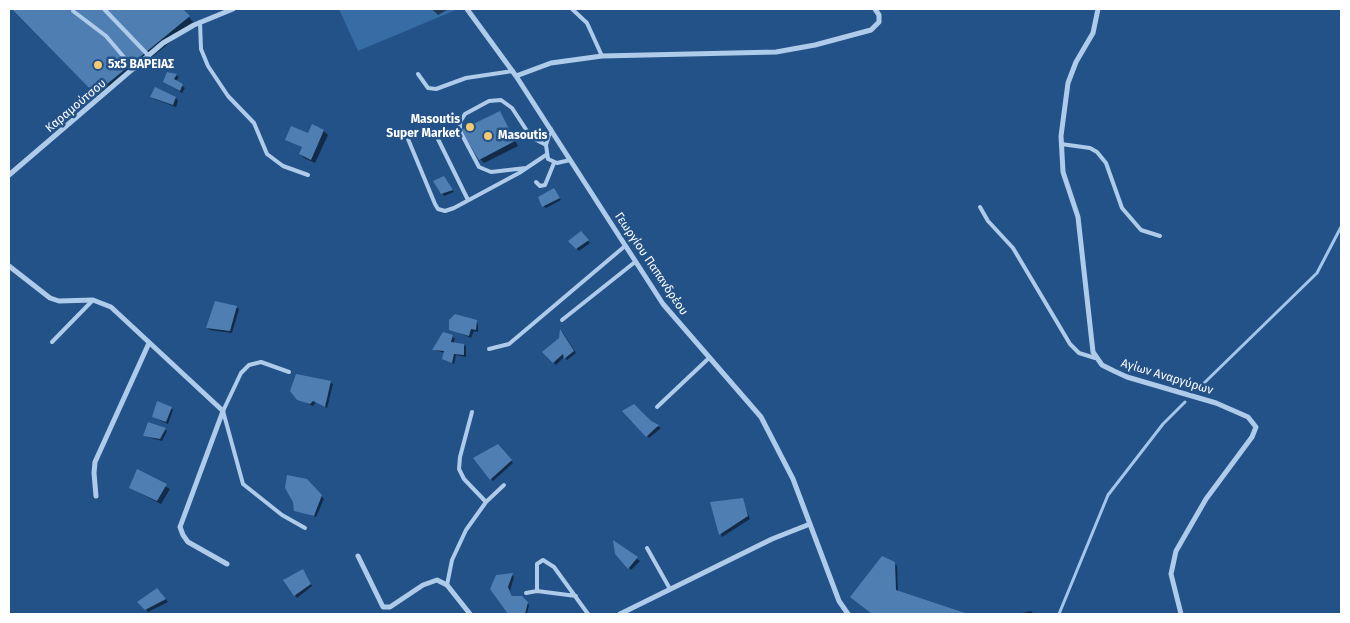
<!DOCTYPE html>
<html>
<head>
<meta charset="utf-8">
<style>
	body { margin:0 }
	#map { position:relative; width:1350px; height:623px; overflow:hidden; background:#235288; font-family:"Fira Sans",sans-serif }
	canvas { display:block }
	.frame { position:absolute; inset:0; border:10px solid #fff; pointer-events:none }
</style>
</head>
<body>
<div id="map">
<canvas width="1350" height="623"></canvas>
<div class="frame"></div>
</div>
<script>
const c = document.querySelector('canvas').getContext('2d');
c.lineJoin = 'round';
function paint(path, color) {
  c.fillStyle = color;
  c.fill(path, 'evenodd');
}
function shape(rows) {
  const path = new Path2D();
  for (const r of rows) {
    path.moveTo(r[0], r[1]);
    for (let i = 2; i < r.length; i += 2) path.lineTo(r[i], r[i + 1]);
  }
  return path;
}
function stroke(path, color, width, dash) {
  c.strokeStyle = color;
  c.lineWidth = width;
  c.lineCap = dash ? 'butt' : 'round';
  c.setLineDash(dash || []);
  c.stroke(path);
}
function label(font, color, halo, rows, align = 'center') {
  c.font = font + ' "Fira Sans",sans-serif';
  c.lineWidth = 5;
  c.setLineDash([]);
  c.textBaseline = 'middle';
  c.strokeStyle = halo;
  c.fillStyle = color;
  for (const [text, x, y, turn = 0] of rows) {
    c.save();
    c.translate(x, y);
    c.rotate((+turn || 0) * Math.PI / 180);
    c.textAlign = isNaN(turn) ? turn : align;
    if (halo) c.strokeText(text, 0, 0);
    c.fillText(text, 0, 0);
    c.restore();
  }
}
paint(shape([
	[339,9,458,9,358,51]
]), '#376da5');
paint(shape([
	[13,9,182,9,194,23,101,98],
	[432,9,449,9,438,15],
	[176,75,179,77,176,81,185,88,182,93,164,82],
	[156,89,176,98,178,101,176,107,154,99,151,97],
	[500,113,518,146,484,163,480,159],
	[324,131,328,135,315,163,304,158,300,154,303,148,287,139],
	[446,180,454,192,444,196,442,193],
	[556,192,561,200,546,208,543,206],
	[581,233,590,243,579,251,570,241],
	[236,307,239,309,232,333,210,330,207,328],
	[476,322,478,324,478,332,474,331,471,338,451,329],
	[563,333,576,353,567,360,564,357,556,365,543,352,560,338],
	[452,336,455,339,453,344,464,345,466,347,466,357,456,355,454,364,444,358,445,353,434,350],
	[330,382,333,384,327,408,316,402,313,406,298,399],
	[171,408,173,410,168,424,153,417],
	[624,411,650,422,661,428,649,438],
	[165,429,167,431,162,441,144,436],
	[498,446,513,463,493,481,491,479],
	[138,471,170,489,161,504,130,488],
	[306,480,324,499,316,517,295,510],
	[742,499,750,519,722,537,711,503],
	[614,543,640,561,631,570,616,553],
	[894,563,897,566,898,592,965,614,873,614,854,600],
	[305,573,312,586,297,598,295,595],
	[512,575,514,577,510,591,513,597,522,597,529,605,527,614,510,614,491,589],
	[160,592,168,602,148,612,139,602],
	[1031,611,1034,614,1018,614]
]), '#0007');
stroke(shape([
	[1199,388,1317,273,1341,227],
	[1059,614,1108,495,1163,424,1185,402]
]), '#a2c6eb', 3);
paint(shape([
	[12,9,183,9,190,16,95,94],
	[167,72,177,74,174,79,183,84,180,91,163,82],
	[155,87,176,97,173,105,150,97],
	[500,111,515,141,479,160,461,130],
	[312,124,324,130,311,160,299,154,302,147,285,140,291,126,308,133],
	[444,176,453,190,441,194,433,181],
	[554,188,560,198,542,207,538,197],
	[581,231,589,240,576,249,568,241],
	[215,301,237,306,230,331,206,328],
	[455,314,477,320,476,330,471,329,469,336,449,330,449,320],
	[560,329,574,351,564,359,563,354,553,363,542,352,559,338],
	[443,332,453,335,451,342,464,344,464,355,454,354,452,363,442,359,444,351,432,350],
	[296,374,331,381,325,407,313,401,310,404,297,400,290,391],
	[157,401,172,407,166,422,152,417],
	[634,404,651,421,659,425,646,437,622,411],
	[148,422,166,428,160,439,143,436],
	[498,444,512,460,490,480,473,458],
	[137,469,167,484,157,501,129,488],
	[287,475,307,479,322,495,314,516,294,511,293,502,285,488],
	[743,498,748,516,719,535,710,502],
	[613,540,638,557,628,569,615,554],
	[882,556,895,562,896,590,968,614,872,614,850,597],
	[303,569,311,584,294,596,283,580],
	[513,573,508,587,512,596,522,596,528,602,525,614,508,614,490,589,496,575],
	[157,588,166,599,145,610,137,602]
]), '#4f7fb2');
stroke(shape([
	[104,9,149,56],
	[572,9,587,23,602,56],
	[73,11,106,36,134,69],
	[200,22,201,49,208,66,228,96,254,123,267,154,283,166,308,175],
	[418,74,428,88,436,89,466,78,513,71],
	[551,129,546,145,548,159,557,163,570,160],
	[434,131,468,200],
	[408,139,435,204,438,209,445,211,454,208,519,173,546,155],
	[1061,144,1090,148,1097,152,1106,163,1122,208,1141,230,1160,236],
	[526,168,491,172,479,167,460,131,460,122,465,114,489,101,501,100,512,108,531,137,546,145],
	[536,182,540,186,545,185,554,163],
	[980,207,988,221,1013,248,1070,344,1079,353,1095,358],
	[562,320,635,262],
	[52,342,93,300],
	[489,349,509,344,625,246],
	[289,372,261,362,249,365,241,373,223,411,243,484,282,515,305,528],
	[657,407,709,358],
	[472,412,460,457,459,469,464,479,486,502],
	[647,548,670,589],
	[447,585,452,560,466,530,486,502,504,485],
	[537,591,576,596],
	[526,593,537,591,537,564,543,560,554,567,588,614]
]), '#aecbea', 4);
stroke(shape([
	[467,9,516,76,663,304,761,417,793,479,839,601,848,614],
	[1098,9,1093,33,1076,62,1068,83,1061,136,1063,172,1078,217,1093,352,1102,365,1114,371,1127,377,1216,403,1248,417,1256,427,1252,437,1206,499,1176,551,1171,574,1181,614],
	[516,76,551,63,602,56,776,52,815,45,871,30,879,22,879,15,875,9],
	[9,175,163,43,194,25,233,9],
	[9,266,50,298,59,301,93,300,111,307,223,411,180,527,183,535,188,542,227,564],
	[96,496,94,473,95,462,149,343],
	[358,556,383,607,390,607,423,585,437,580,447,585,470,614],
	[620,614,772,539,810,524]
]), '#aecbea', 5);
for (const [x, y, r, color] of [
	[98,65,5,"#f5ca70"],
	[470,127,5,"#f5ca70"],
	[488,136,5,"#f5ca70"]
]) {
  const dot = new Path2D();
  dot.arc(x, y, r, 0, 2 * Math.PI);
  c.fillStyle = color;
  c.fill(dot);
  stroke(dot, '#235288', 2);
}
label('bold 12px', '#fff', '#235288', [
	["5x5 ΒΑΡΕΙΑΣ",108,65],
	["Masoutis",460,120,"right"],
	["Super Market",460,134,"right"],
	["Masoutis",498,136]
], 'left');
label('12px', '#fff', '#235288', [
	["Καραμούτσου",76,106,-40],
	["Γεωργίου Παπανδρέου",651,264,56],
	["Αγίων Αναργύρων",1167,377,17]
]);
</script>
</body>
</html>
